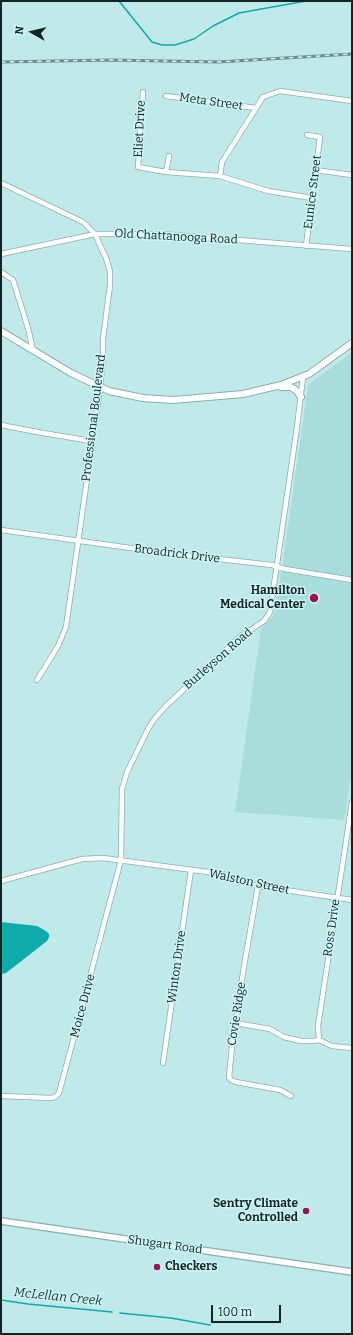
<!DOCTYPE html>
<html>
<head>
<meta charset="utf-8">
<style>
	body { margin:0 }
	#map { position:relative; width:353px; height:1335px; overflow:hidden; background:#bfeae9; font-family:Bitter,serif }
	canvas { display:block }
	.frame { position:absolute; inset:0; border:2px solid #132424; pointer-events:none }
	.north { position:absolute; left:12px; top:12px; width:40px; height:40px; -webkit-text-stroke:3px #ccf7f6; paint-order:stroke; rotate:278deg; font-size:11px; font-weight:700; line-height:16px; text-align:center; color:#132424 }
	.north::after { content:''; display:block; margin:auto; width:14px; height:18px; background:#132424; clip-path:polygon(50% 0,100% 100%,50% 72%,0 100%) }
	.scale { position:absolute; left:211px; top:1305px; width:70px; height:18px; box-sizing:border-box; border:2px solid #132424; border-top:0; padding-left:5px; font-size:12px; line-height:14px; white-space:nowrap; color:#132424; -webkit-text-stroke:3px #ccf7f6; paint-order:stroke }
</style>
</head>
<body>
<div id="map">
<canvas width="353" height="1335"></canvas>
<div class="frame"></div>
<div class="north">N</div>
<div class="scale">100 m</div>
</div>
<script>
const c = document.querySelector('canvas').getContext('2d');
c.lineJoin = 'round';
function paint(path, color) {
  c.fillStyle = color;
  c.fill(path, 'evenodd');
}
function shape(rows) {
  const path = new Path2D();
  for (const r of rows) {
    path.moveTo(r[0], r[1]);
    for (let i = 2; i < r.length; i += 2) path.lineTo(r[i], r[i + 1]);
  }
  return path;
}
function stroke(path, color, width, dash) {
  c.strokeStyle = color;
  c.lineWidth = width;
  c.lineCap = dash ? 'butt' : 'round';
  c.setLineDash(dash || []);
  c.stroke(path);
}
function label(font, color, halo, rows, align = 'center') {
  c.font = font + ' Bitter,serif';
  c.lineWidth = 3;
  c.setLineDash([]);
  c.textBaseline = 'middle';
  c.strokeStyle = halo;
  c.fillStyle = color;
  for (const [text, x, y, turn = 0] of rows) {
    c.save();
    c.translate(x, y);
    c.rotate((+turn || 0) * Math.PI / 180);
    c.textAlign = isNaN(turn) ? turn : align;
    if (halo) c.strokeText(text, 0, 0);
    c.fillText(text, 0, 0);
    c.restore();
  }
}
paint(shape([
	[352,352,352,770,344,820,235,812,261,629,274,615,283,561,308,385]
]), '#a9dddc');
paint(shape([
	[1,922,37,926,46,931,49,934,49,937,47,941,6,973,1,974]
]), '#0dabab');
stroke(shape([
	[119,1,152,42,162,45,175,45,194,39,213,26,239,13,306,1],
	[1,1300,28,1304,112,1312],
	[120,1313,171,1318,210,1325]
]), '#0dabab', 1.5);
const minor = shape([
	[143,92,138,167,166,172,220,176,268,191,312,198],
	[166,96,256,108],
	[315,170,352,175],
	[166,172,169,156],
	[220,176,222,162,263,97,280,91,352,101],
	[1,183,83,222,95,234,106,258,110,271,110,285,103,339,103,359,100,388,66,627,58,646,37,680],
	[306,246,320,137,307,135],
	[1,254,95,234,162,234,352,249],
	[1,272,13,280,28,328,33,350],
	[1,425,37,432,91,441],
	[1,530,174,554,272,565,285,569,352,580],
	[352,802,318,1026,319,1040,332,1046,352,1048],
	[1,881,82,859,103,858,223,874,248,884,258,886,352,900],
	[258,886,244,966,232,1046,229,1077,231,1080,236,1082,280,1090,291,1096],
	[235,1023,270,1029,284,1037,301,1041,313,1041,319,1040],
	[163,1063,191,870],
	[1,1096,51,1098,55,1097,59,1093,121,860,122,789,127,772,149,727,156,717,166,706,240,637,264,621,270,612,297,427,303,377]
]);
const tertiary = shape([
	[1,1221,352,1272]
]);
const secondary = shape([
	[1,331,71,373,109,391,143,398,173,400,243,394,281,385,309,374,352,343],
	[281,387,291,387,297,391,301,397]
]);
stroke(minor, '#88b1b0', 6);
stroke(tertiary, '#88b1b0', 8);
stroke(secondary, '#88b1b0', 8);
stroke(minor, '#fff', 4.5);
stroke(tertiary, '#fff', 5.5);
stroke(secondary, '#fff', 6);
const rail = shape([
	[1,62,110,60,218,62,352,54]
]);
stroke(rail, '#6f8e8d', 3);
stroke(rail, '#ccf7f6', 1.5, [4.5]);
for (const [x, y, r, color] of [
	[314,598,5,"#a00f57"],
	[306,1211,4,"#a00f57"],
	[157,1267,4,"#a00f57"]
]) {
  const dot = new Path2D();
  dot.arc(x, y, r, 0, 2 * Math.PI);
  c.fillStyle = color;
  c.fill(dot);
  stroke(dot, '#ccf7f6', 1.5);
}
label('12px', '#132424', '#ccf7f6', [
	["Meta Street",211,102,8],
	["Eliet Drive",140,129,-87],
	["Eunice Street",313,192,-83],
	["Old Chattanooga Road",176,237,3],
	["Professional Boulevard",94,418,-83],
	["Broadrick Drive",177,554,7],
	["Burleyson Road",218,659,-41],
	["Walston Street",249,882,12],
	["Ross Drive",332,928,-82],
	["Winton Drive",177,967,-82],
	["Moice Drive",83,1006,-75],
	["Covie Ridge",237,1014,-81],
	["Shugart Road",165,1245,8]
]);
label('bold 12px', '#132424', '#ccf7f6', [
	["Hamilton",305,591],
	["Medical Center",305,605],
	["Sentry Climate",298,1204],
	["Controlled",298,1218],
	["Checkers",165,1267,"left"]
], 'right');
label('italic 13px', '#1f3636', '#ccf7f6', [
	["McLellan Creek",58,1297,6]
]);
</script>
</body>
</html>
